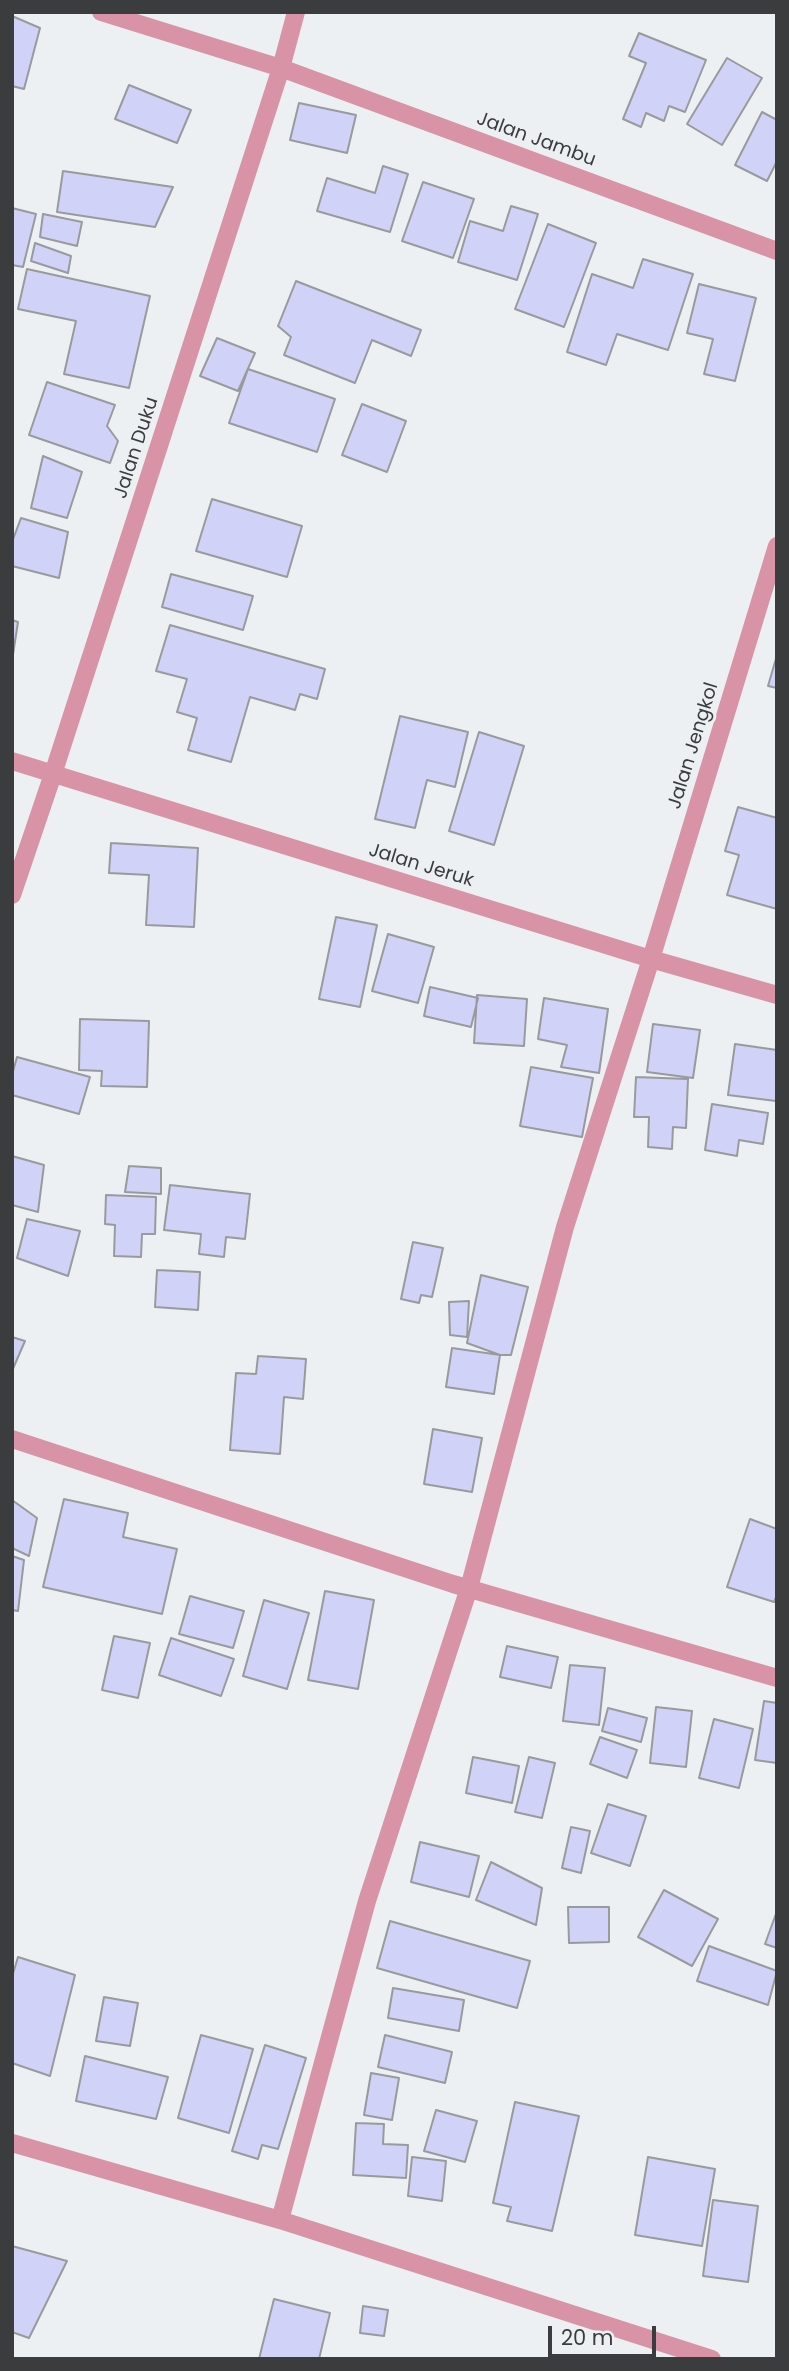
<!DOCTYPE html>
<html>
<head>
<meta charset="utf-8">
<style>
	body { margin:0 }
	#map { position:relative; width:789px; height:2371px; overflow:hidden; background:#ecf0f3; font-family:Poppins,sans-serif }
	canvas { display:block }
	.frame { position:absolute; inset:0; border:14px solid #3a3c3d; pointer-events:none }
	.scale { position:absolute; left:548px; top:2326px; width:108px; height:32px; box-sizing:border-box; border:4px solid #3a3c3d; border-top:0; padding-left:9px; font-size:21px; line-height:24px; white-space:nowrap; color:#3a3c3d; -webkit-text-stroke:5px #ecf0f3; paint-order:stroke }
</style>
</head>
<body>
<div id="map">
<canvas width="789" height="2371"></canvas>
<div class="frame"></div>
<div class="scale">20 m</div>
</div>
<script>
const c = document.querySelector('canvas').getContext('2d');
c.lineJoin = 'round';
function paint(path, color) {
  c.fillStyle = color;
  c.fill(path, 'evenodd');
}
function shape(rows) {
  const path = new Path2D();
  for (const r of rows) {
    path.moveTo(r[0], r[1]);
    for (let i = 2; i < r.length; i += 2) path.lineTo(r[i], r[i + 1]);
  }
  return path;
}
function stroke(path, color, width, dash) {
  c.strokeStyle = color;
  c.lineWidth = width;
  c.lineCap = dash ? 'butt' : 'round';
  c.setLineDash(dash || []);
  c.stroke(path);
}
function label(font, color, halo, rows, align = 'center') {
  c.font = font + ' Poppins,sans-serif';
  c.lineWidth = 6;
  c.setLineDash([]);
  c.textBaseline = 'middle';
  c.strokeStyle = halo;
  c.fillStyle = color;
  for (const [text, x, y, turn = 0] of rows) {
    c.save();
    c.translate(x, y);
    c.rotate((+turn || 0) * Math.PI / 180);
    c.textAlign = isNaN(turn) ? turn : align;
    if (halo) c.strokeText(text, 0, 0);
    c.fillText(text, 0, 0);
    c.restore();
  }
}
const building = shape([
	[12,16,40,28,24,89,12,86,12,16],
	[639,33,706,60,685,112,669,106,664,121,646,113,641,127,623,119,646,63,629,56,639,33],
	[727,58,762,78,722,145,687,124,727,58],
	[129,85,191,110,177,143,115,119,129,85],
	[299,103,356,115,347,153,290,140,299,103],
	[762,112,777,120,777,161,767,181,735,165,762,112],
	[383,166,408,174,390,232,317,211,327,178,375,193,383,166],
	[63,171,173,187,155,227,57,212,63,171],
	[423,182,474,199,453,258,402,241,423,182],
	[511,206,538,214,517,280,458,262,470,221,503,231,511,206],
	[12,208,36,214,23,267,12,265,12,208],
	[43,214,82,222,77,246,40,237,43,214],
	[548,224,596,243,564,327,515,309,548,224],
	[35,243,71,256,68,273,31,261,35,243],
	[643,259,693,274,668,350,617,334,606,365,567,352,592,274,633,288,643,259],
	[27,269,150,296,129,388,64,374,76,321,18,309,27,269],
	[296,281,421,330,411,356,372,340,355,383,284,355,291,337,278,326,296,281],
	[699,284,756,298,735,381,704,374,713,339,687,333,699,284],
	[217,338,255,353,238,391,200,376,217,338],
	[248,369,335,399,317,452,229,423,248,369],
	[47,382,115,405,107,426,118,441,110,463,29,435,47,382],
	[362,404,406,421,387,472,342,455,362,404],
	[43,456,82,472,67,518,31,508,43,456],
	[212,499,302,526,287,577,196,551,212,499],
	[21,518,68,532,59,578,12,566,12,542,21,518],
	[171,574,253,596,243,630,162,607,171,574],
	[12,620,18,622,12,661,12,620],
	[170,625,325,669,317,699,300,694,295,710,250,697,231,762,188,750,197,718,177,712,187,679,156,671,170,625],
	[777,655,777,688,768,686,777,655],
	[400,716,468,732,455,787,427,780,415,828,375,819,400,716],
	[479,732,524,746,494,845,449,831,479,732],
	[738,807,777,818,777,909,727,895,739,855,725,851,738,807],
	[111,843,198,848,194,927,146,925,149,875,109,873,111,843],
	[336,917,377,925,360,1007,319,999,336,917],
	[388,934,434,947,418,1003,372,991,388,934],
	[430,987,478,998,471,1027,424,1016,430,987],
	[477,995,527,999,524,1046,474,1043,477,995],
	[544,998,608,1009,599,1073,561,1067,567,1045,538,1039,544,998],
	[80,1019,149,1021,147,1087,101,1086,102,1071,79,1070,80,1019],
	[653,1024,700,1030,693,1078,647,1072,653,1024],
	[735,1044,777,1050,776,1101,728,1095,735,1044],
	[17,1057,90,1077,79,1114,12,1095,12,1075,17,1057],
	[531,1067,593,1078,582,1137,520,1126,531,1067],
	[636,1077,688,1079,686,1128,673,1127,672,1149,648,1147,649,1117,634,1117,636,1077],
	[712,1104,768,1113,763,1144,739,1140,737,1156,705,1150,712,1104],
	[12,1156,44,1165,38,1212,12,1205,12,1156],
	[129,1166,161,1168,161,1194,125,1192,129,1166],
	[170,1185,250,1194,245,1239,226,1237,224,1257,199,1254,201,1234,164,1230,170,1185],
	[106,1195,156,1197,155,1234,142,1234,141,1257,114,1256,115,1225,105,1224,106,1195],
	[27,1219,80,1231,68,1276,17,1258,27,1219],
	[413,1242,443,1248,432,1297,421,1295,419,1303,401,1299,413,1242],
	[157,1270,200,1272,198,1310,155,1307,157,1270],
	[481,1275,528,1287,511,1355,500,1355,467,1343,481,1275],
	[469,1301,467,1337,450,1335,449,1302,469,1301],
	[12,1337,25,1341,12,1371,12,1337],
	[452,1348,500,1355,494,1394,446,1387,452,1348],
	[258,1356,306,1359,303,1399,284,1397,280,1454,230,1450,236,1373,256,1374,258,1356],
	[433,1429,482,1438,472,1492,424,1484,433,1429],
	[64,1499,128,1513,123,1537,177,1549,162,1614,43,1587,64,1499],
	[12,1500,37,1518,29,1556,12,1548,12,1500],
	[750,1519,777,1529,777,1595,774,1602,727,1587,750,1519],
	[12,1556,24,1560,18,1611,12,1610,12,1556],
	[325,1591,374,1600,358,1689,308,1680,325,1591],
	[190,1596,244,1611,233,1648,179,1634,190,1596],
	[264,1600,309,1613,287,1689,243,1676,264,1600],
	[114,1636,150,1643,138,1698,102,1690,114,1636],
	[171,1638,234,1659,221,1696,159,1675,171,1638],
	[507,1646,558,1657,551,1688,500,1677,507,1646],
	[570,1665,605,1668,599,1725,563,1721,570,1665],
	[764,1701,777,1703,777,1763,755,1760,764,1701],
	[656,1707,692,1711,686,1767,650,1763,656,1707],
	[608,1708,647,1718,641,1742,602,1731,608,1708],
	[714,1719,753,1729,739,1788,699,1778,714,1719],
	[600,1737,637,1750,627,1778,590,1764,600,1737],
	[473,1757,519,1766,512,1803,466,1793,473,1757],
	[529,1757,555,1763,542,1818,515,1812,529,1757],
	[608,1804,646,1816,630,1866,591,1853,608,1804],
	[571,1827,590,1831,581,1873,562,1868,571,1827],
	[420,1842,479,1856,469,1897,411,1882,420,1842],
	[491,1862,542,1888,536,1925,476,1900,491,1862],
	[664,1890,718,1919,692,1966,638,1937,664,1890],
	[568,1907,609,1907,609,1942,569,1943,568,1907],
	[777,1911,777,1948,765,1944,777,1911],
	[390,1921,530,1961,517,2008,377,1968,390,1921],
	[709,1946,777,1971,768,2005,697,1981,709,1946],
	[18,1957,75,1975,50,2076,12,2063,12,1977,18,1957],
	[393,1988,464,2000,459,2031,388,2018,393,1988],
	[104,1997,138,2003,130,2046,96,2041,104,1997],
	[201,2035,253,2049,229,2133,178,2118,201,2035],
	[385,2035,452,2052,445,2083,378,2067,385,2035],
	[265,2045,306,2058,278,2149,262,2145,258,2159,232,2151,265,2045],
	[85,2056,168,2077,156,2119,76,2101,85,2056],
	[371,2073,399,2078,392,2120,364,2115,371,2073],
	[515,2102,579,2116,552,2231,507,2221,511,2207,493,2203,515,2102],
	[436,2110,477,2121,465,2162,424,2151,436,2110],
	[356,2123,384,2124,383,2144,408,2145,406,2178,353,2175,356,2123],
	[412,2157,446,2161,442,2201,408,2196,412,2157],
	[648,2157,715,2169,702,2246,635,2235,648,2157],
	[713,2200,758,2206,748,2282,703,2276,713,2200],
	[12,2246,67,2261,29,2338,12,2332,12,2246],
	[274,2299,330,2313,319,2359,259,2359,274,2299],
	[363,2306,388,2310,384,2336,360,2333,363,2306]
]);
paint(building, '#d0d3f7');
stroke(building, '#999a9e', 2);
stroke(shape([
	[101,12,281,68,777,251],
	[12,761,651,959,777,995],
	[12,895,53,774,281,68,296,12],
	[12,1439,453,1584,777,1678],
	[12,2143,280,2220,712,2359],
	[280,2220,367,1901,469,1588,565,1227,651,959,777,546]
]), '#d894a6', 18);
label('19px', '#3a3c3d', '#ecf0f3', [
	["Jalan Jambu",536,140,20],
	["Jalan Duku",137,448,-72],
	["Jalan Jengkol",694,746,-73],
	["Jalan Jeruk",421,866,17]
]);
</script>
</body>
</html>
